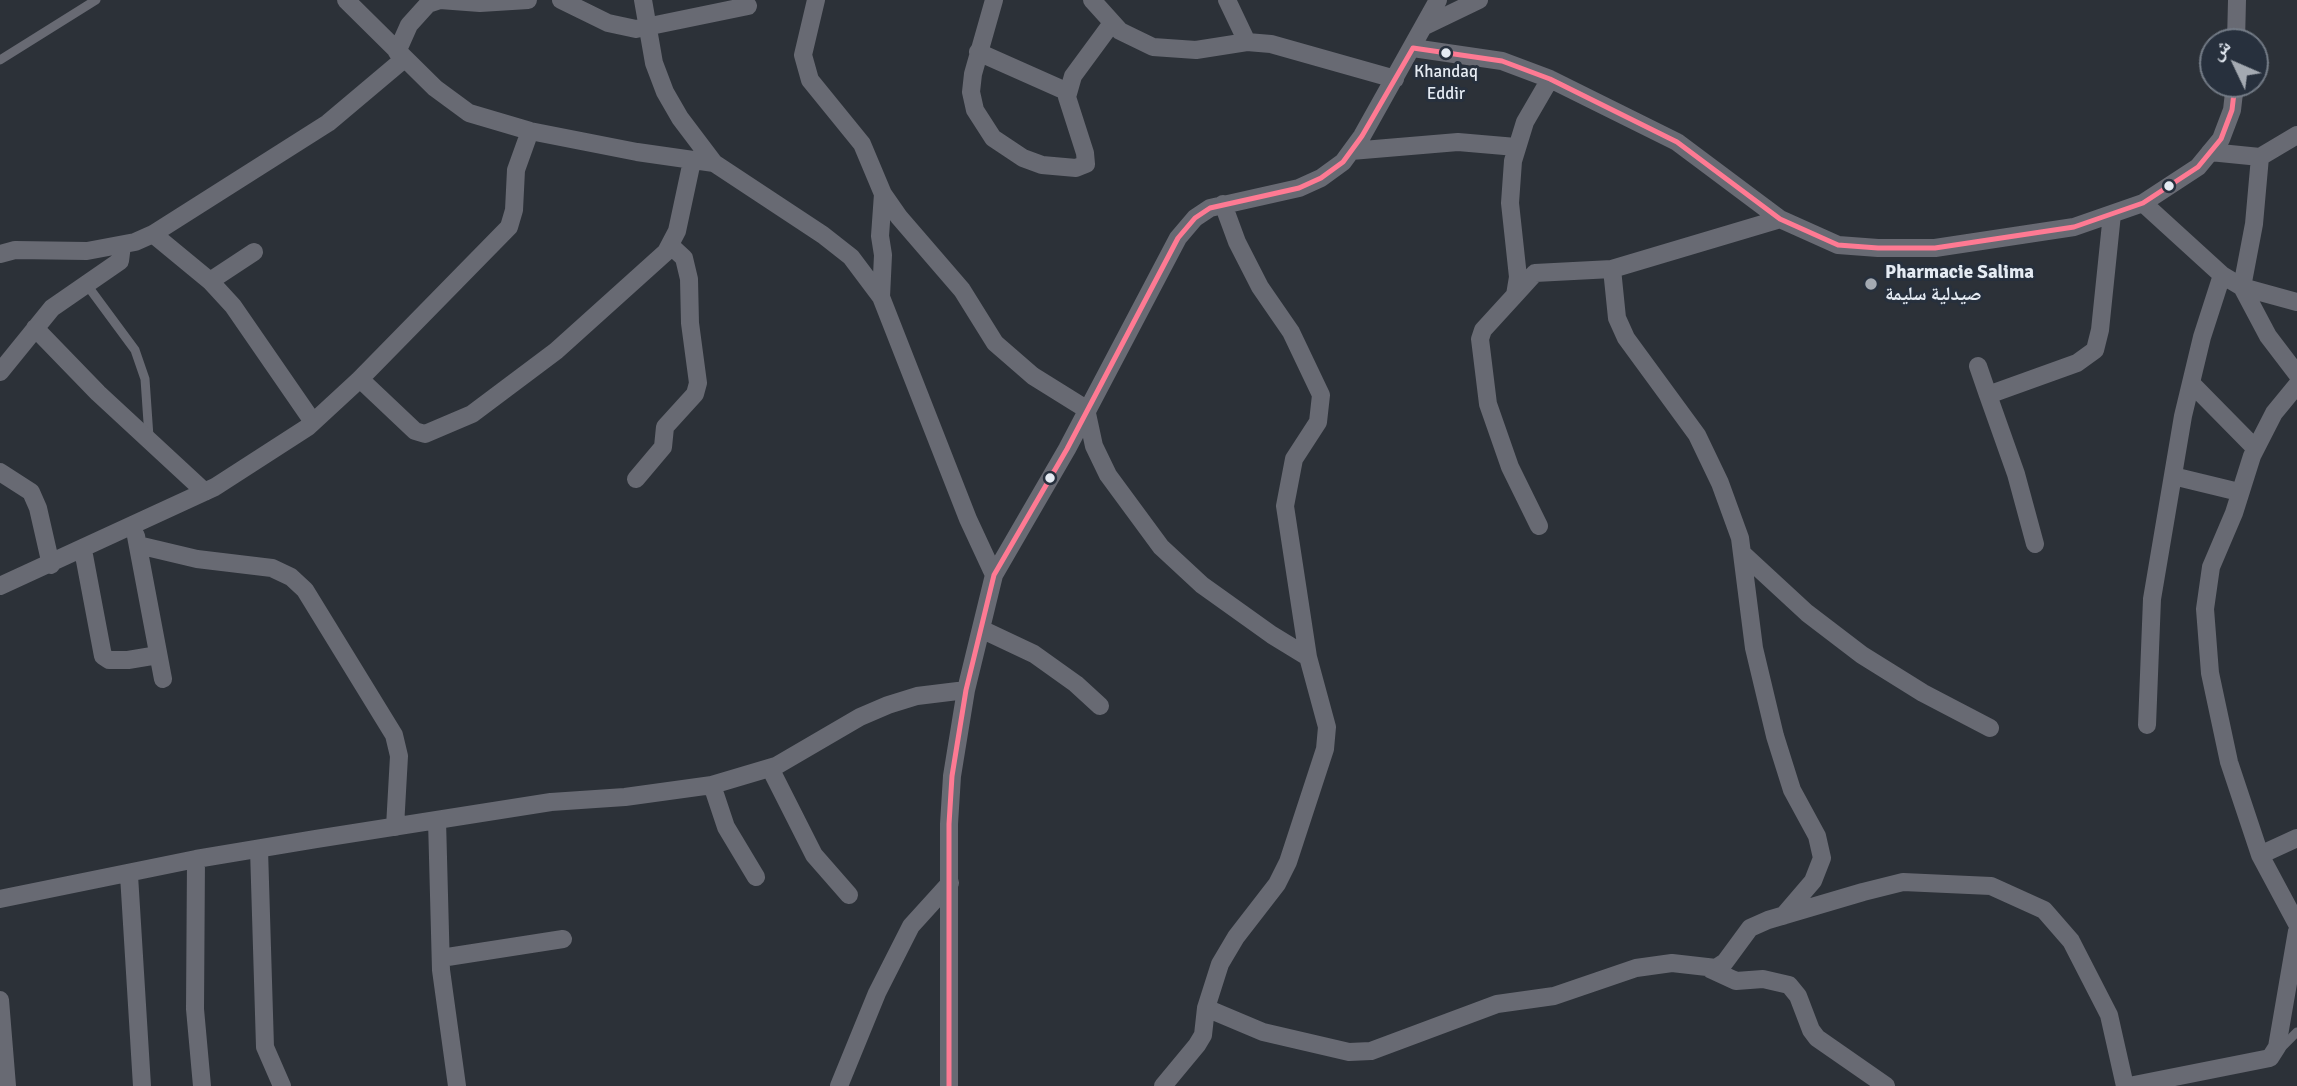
<!DOCTYPE html>
<html>
<head>
<meta charset="utf-8">
<style>
	body { margin:0 }
	#map { position:relative; width:2297px; height:1086px; overflow:hidden; background:#2c3138; font-family:Signika,"Noto Naskh Arabic",sans-serif }
	canvas { display:block }
	.north { position:absolute; left:2199px; top:28px; width:70px; height:70px; box-sizing:border-box; background:#27303d; border:2px solid #737b86; border-radius:50%; rotate:314deg; font-size:19px; font-weight:700; line-height:28px; text-align:center; color:#e5ebf3 }
	.north::after { content:''; display:block; margin:auto; width:24px; height:32px; background:#a4aab2; clip-path:polygon(50% 0,100% 100%,50% 72%,0 100%) }
</style>
</head>
<body>
<div id="map">
<canvas width="2297" height="1086"></canvas>
<div class="north">ش</div>
</div>
<script>
const c = document.querySelector('canvas').getContext('2d');
c.lineJoin = 'round';
function shape(rows) {
  const path = new Path2D();
  for (const r of rows) {
    path.moveTo(r[0], r[1]);
    for (let i = 2; i < r.length; i += 2) path.lineTo(r[i], r[i + 1]);
  }
  return path;
}
function stroke(path, color, width, dash) {
  c.strokeStyle = color;
  c.lineWidth = width;
  c.lineCap = dash ? 'butt' : 'round';
  c.setLineDash(dash || []);
  c.stroke(path);
}
function label(font, color, halo, rows, align = 'center') {
  c.font = font + ' Signika,"Noto Naskh Arabic",sans-serif';
  c.lineWidth = 6;
  c.setLineDash([]);
  c.textBaseline = 'middle';
  c.strokeStyle = halo;
  c.fillStyle = color;
  for (const [text, x, y, turn = 0] of rows) {
    c.save();
    c.translate(x, y);
    c.rotate((+turn || 0) * Math.PI / 180);
    c.textAlign = isNaN(turn) ? turn : align;
    if (halo) c.strokeText(text, 0, 0);
    c.fillText(text, 0, 0);
    c.restore();
  }
}
stroke(shape([
	[0,60,96,0],
	[87,285,135,350,145,379,149,437],
	[2279,1050,2297,1032]
]), '#686a73', 9);
stroke(shape([
	[346,0,435,88,469,113,530,131,637,152,714,163,823,235,851,257,881,297,968,519,994,575],
	[561,0,608,23,636,29,748,6],
	[643,0,654,63,665,92,680,118,714,163],
	[816,0,803,55,810,80,862,144,883,194,899,217,962,290,995,343,1033,376,1086,409,1094,446,1108,475,1161,547,1202,585,1272,635,1308,657],
	[994,0,973,74,971,92,975,110,993,138,1023,158,1042,165,1076,168,1086,164,1085,153,1067,97,1073,76,1112,23],
	[1092,0,1120,31,1153,47,1196,50,1247,42,1271,44,1395,79],
	[1227,0,1247,42],
	[1425,26,1479,0],
	[2236,42,2237,0],
	[1413,48,1502,61,1550,79,1677,142,1780,219,1838,245,1878,248,1935,248,2074,227,2143,203,2198,167,2221,139,2232,110,2235,84],
	[397,52,409,25,428,4,440,0,480,3,528,0],
	[978,52,1068,92],
	[1351,151,1458,142,1516,147],
	[2210,152,2260,157,2297,135],
	[2260,157,2254,224,2242,287,2297,302],
	[2143,203,2222,275,2242,287,2268,336,2297,374],
	[153,234,210,281,233,306,313,422],
	[0,254,15,250,87,251,135,242,153,234,328,123,404,59],
	[1612,269,1617,318,1626,338,1697,435,1720,483,1740,538,1754,648,1775,736,1792,790,1817,836,1822,858,1813,881,1783,916],
	[210,281,254,252],
	[1515,295,1535,273,1612,269,1780,219],
	[881,297,883,255,880,236,883,194],
	[35,328,98,393,205,492],
	[1978,366,1988,395],
	[0,372,52,308,120,261,122,245],
	[360,379,415,431,425,434,472,414,556,351,666,252,677,231,692,161],
	[2191,383,2255,448],
	[2297,385,2274,413,2252,456,2234,513,2211,567,2205,609,2210,673,2229,762,2260,855,2297,924],
	[0,472,31,492,38,508,51,565],
	[2173,476,2239,492],
	[636,479,663,447,665,427,695,394,698,383,690,323,689,279,684,258,670,245],
	[1539,526,1510,467,1488,404,1480,339,1483,330,1515,295,1518,277,1510,203,1513,161,1525,122,1550,79],
	[136,536,163,679],
	[2035,544,2016,474,1988,395,2077,363,2095,350,2100,330,2112,214],
	[138,545,197,559,272,568,291,577,305,590,394,735,399,756,395,827],
	[83,550,103,656,109,660,128,660,158,655],
	[1742,553,1807,613,1862,655,1923,693,1990,728],
	[0,586,215,487,308,427,360,379,509,227,514,210,516,170,530,131],
	[981,629,1034,654,1076,684,1100,706],
	[2147,725,2152,599,2183,416,2202,337,2222,275],
	[770,768,814,855,849,895],
	[712,785,726,827,756,877],
	[437,820,441,970,457,1086],
	[259,849,265,1047,282,1086],
	[2260,855,2297,838],
	[196,859,195,1009,202,1086],
	[129,875,142,1086],
	[0,899,196,859,316,839,551,802,625,797,712,785,776,766,860,717,888,705,917,696,966,690],
	[441,958,563,939],
	[1710,969,1736,981,1763,979,1789,985,1798,996,1811,1030,1817,1038,1886,1086],
	[0,1000,7,1086],
	[1206,1008,1263,1032,1349,1052,1371,1051,1497,1004,1554,996,1636,968,1672,963,1716,968,1725,962,1750,928,1768,920,1863,892,1903,882,1991,886,2044,910,2071,941,2109,1015,2125,1086],
	[839,1086,877,993,911,926,950,883],
	[949,1086,949,824,952,776,966,690,994,575,1067,449,1178,238,1195,218,1210,208,1299,188,1321,178,1343,162,1362,136,1438,0],
	[1163,1086,1197,1045,1203,1035,1206,1008,1220,964,1236,937,1277,884,1288,862,1325,749,1327,727,1308,657,1285,506,1294,459,1318,422,1321,395,1291,332,1260,287,1237,242,1223,204],
	[2129,1086,2270,1058,2277,1047,2297,931]
]), '#686a73', 18);
stroke(shape([
	[1413,48,1502,61,1550,79,1677,142,1780,219,1838,245,1878,248,1935,248,2074,227,2143,203,2198,167,2221,139,2232,110,2235,84],
	[949,1086,949,824,952,776,966,690,994,575,1067,449,1178,238,1195,218,1210,208,1299,188,1321,178,1343,162,1362,136,1413,48]
]), '#fe7a93', 5);
for (const [x, y, r, color] of [
	[1446,53,6,"#e5ebf3"],
	[2169,186,6,"#e5ebf3"],
	[1871,284,7,"#a4aab2"],
	[1050,478,6,"#e5ebf3"]
]) {
  const dot = new Path2D();
  dot.arc(x, y, r, 0, 2 * Math.PI);
  c.fillStyle = color;
  c.fill(dot);
  stroke(dot, '#27303d', 2.5);
}
label('17px', '#e5ebf3', '#27303d', [
	["Khandaq",1446,73],
	["Eddir",1446,95]
]);
label('bold 19px', '#e5ebf3', '#27303d', [
	["Pharmacie Salima",1885,273],
	["صيدلية سليمة",1885,295]
], 'left');
</script>
</body>
</html>
